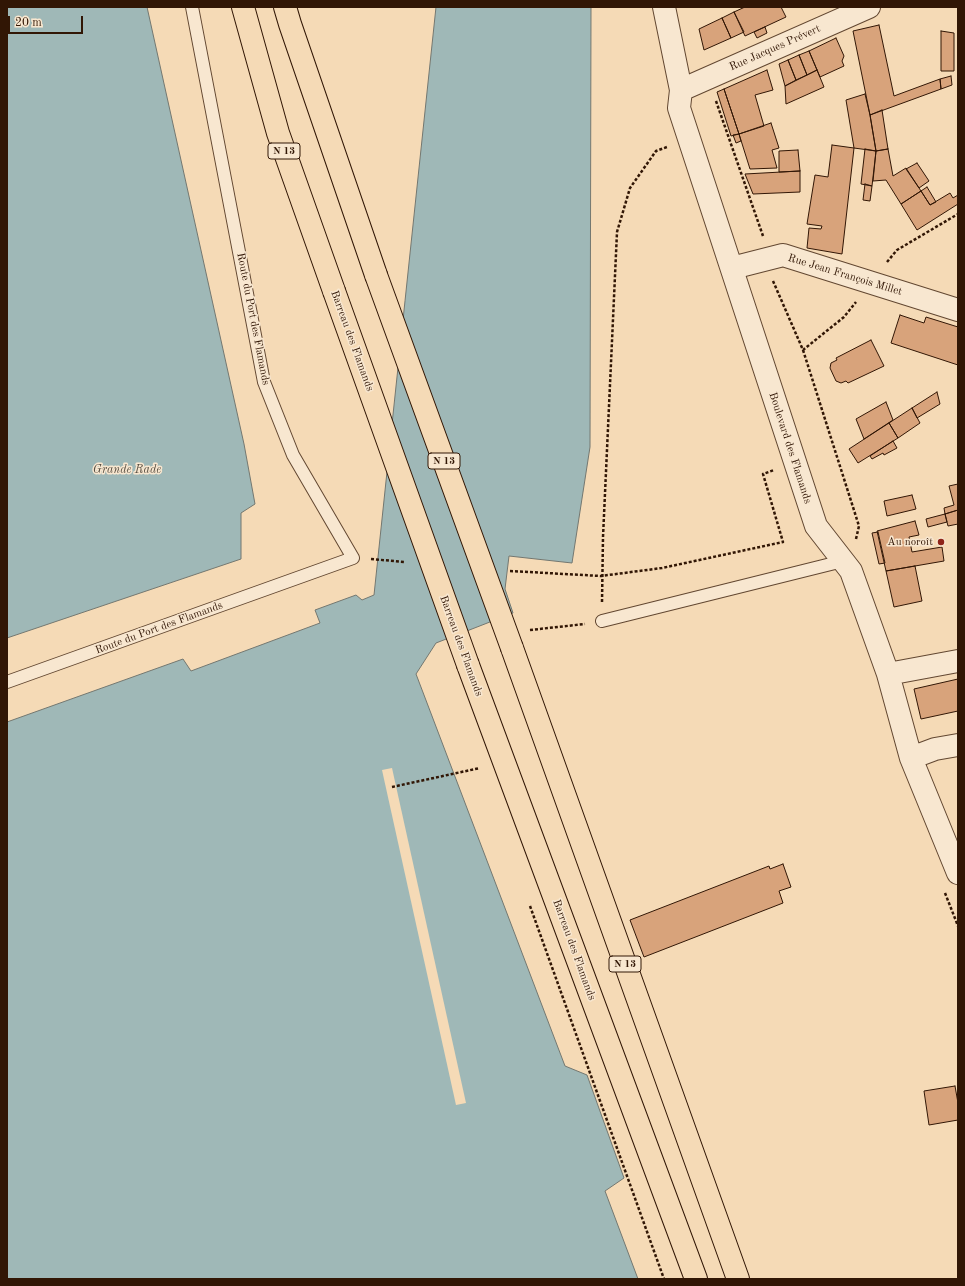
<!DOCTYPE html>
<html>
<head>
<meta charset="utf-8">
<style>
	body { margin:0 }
	#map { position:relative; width:965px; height:1286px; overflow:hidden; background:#f5dab6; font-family:"Old Standard TT",serif }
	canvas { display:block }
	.frame { position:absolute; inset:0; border:8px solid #311605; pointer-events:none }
	.scale { position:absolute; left:8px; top:16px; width:75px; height:18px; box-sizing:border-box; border:2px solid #311605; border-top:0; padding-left:5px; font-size:12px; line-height:14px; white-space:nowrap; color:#311605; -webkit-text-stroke:3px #f8e7d0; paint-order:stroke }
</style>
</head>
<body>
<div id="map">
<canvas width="965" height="1286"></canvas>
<div class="frame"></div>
<div class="scale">20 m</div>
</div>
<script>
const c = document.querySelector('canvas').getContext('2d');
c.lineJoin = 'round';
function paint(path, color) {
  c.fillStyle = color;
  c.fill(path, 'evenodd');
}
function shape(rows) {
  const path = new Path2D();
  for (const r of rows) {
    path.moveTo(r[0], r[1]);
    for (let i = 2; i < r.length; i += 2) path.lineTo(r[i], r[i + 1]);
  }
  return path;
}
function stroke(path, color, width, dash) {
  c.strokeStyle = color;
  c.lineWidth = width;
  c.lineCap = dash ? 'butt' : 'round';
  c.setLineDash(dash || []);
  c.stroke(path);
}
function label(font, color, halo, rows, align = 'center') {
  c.font = font + ' "Old Standard TT",serif';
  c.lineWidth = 3;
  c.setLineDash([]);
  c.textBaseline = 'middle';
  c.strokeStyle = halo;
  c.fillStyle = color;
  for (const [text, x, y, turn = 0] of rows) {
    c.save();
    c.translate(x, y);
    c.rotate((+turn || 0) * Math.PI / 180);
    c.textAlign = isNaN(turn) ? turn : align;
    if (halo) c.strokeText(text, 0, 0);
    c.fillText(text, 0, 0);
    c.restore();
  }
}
const water = shape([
	[7,7,147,7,244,444,255,504,241,513,241,559,7,638,7,7],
	[436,7,591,7,590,447,572,563,509,556,505,589,513,613,436,643,416,674,565,1066,587,1075,624,1178,605,1191,638,1279,7,1279,7,722,183,659,191,671,320,623,315,610,356,595,362,600,374,595,436,7]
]);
paint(water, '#9fb8b7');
stroke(water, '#737770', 1);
paint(shape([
	[392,768,466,1103,456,1105,382,770]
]), '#f5dab6');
const building = shape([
	[745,7,781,7,786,17,745,36,734,12,745,7],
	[734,12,744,32,731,38,722,18,734,12],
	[722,18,731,38,704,50,699,29,722,18],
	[879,25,894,96,940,79,941,89,870,115,853,31,879,25],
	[765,27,767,33,757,38,754,32,765,27],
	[941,31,954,33,954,71,941,71,941,31],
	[836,38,844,56,842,61,844,66,820,77,809,51,836,38],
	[809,51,817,70,807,75,799,55,809,51],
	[799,55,807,75,796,80,788,60,799,55],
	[788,60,796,80,785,86,779,64,788,60],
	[767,70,773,90,755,95,764,126,739,134,724,89,767,70],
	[817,70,824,87,786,104,785,86,817,70],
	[951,76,952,85,941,89,940,79,951,76],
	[724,89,739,134,731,136,717,92,724,89],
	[865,94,870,115,876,151,854,148,846,100,865,94],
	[882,110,888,149,876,151,870,115,882,110],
	[771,123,779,148,772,150,777,168,750,169,739,134,771,123],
	[739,134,741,141,736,143,733,135,739,134],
	[832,145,854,148,842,254,807,248,809,228,821,229,822,226,807,224,815,175,828,177,832,145],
	[865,149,876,151,872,186,861,184,865,149],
	[888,149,893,176,906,168,921,191,901,204,886,180,873,181,876,151,888,149],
	[798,150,800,171,779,172,779,151,798,150],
	[917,163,929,181,919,188,906,169,917,163],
	[800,171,800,192,753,194,745,174,800,171],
	[865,184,872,186,870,201,863,200,865,184],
	[927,187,936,202,930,205,921,191,927,187],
	[921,191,930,205,950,193,953,198,958,195,958,204,917,230,901,204,921,191],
	[900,315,924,323,926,317,958,327,958,365,891,343,900,315],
	[871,340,884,366,848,383,846,381,841,383,836,381,830,368,831,363,837,360,836,358,871,340],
	[937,392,940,404,917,418,912,408,937,392],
	[886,402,893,420,864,439,856,419,886,402],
	[912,408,920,423,898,438,889,423,912,408],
	[889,423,898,438,858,463,849,449,889,423],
	[893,441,897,448,884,455,883,453,872,459,870,456,893,441],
	[958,484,958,510,945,514,944,508,954,505,949,486,958,484],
	[912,495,916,509,887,516,884,501,912,495],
	[958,510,958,524,948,526,945,514,958,510],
	[945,514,947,522,928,527,926,519,945,514],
	[915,521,919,535,909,537,912,552,942,547,944,561,886,571,877,531,915,521],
	[878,532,885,563,879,564,872,533,878,532],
	[915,566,922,601,894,607,886,571,915,566],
	[958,679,958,711,921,719,914,689,958,679],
	[783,864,791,887,779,891,783,903,644,957,630,920,769,866,770,869,783,864],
	[955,1086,958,1103,958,1120,929,1125,924,1091,955,1086]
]);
paint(building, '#d8a37b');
stroke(building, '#311605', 1);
const lane = shape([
	[602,621,843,561],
	[7,682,353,558,293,455,264,382,192,7]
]);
const street = shape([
	[664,7,681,90,679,108,816,526,851,571,888,674,911,758,958,873],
	[681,90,869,7],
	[732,268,783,255,958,310],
	[888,674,958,661],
	[911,758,935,749,958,745]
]);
const highway = shape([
	[243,7,278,133,334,291],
	[285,7,290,24,376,275],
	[512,648,738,1279],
	[468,665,696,1279]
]);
stroke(lane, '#624731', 14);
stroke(street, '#624731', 24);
stroke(highway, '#311605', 24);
stroke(shape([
	[716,101,763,236],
	[887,262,897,250,958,214],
	[773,281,803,350,844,317,856,302],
	[803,350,859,526,856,539],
	[371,559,405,562],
	[510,571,601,576,662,568,783,542,763,474,774,470],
	[602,602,603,537,617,232,630,188,656,151,667,147],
	[530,630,585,624],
	[392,787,480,768],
	[945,893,958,926],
	[530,906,664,1279]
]), '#311605', 2.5, [3, 2]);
stroke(lane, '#f8e7d0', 12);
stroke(street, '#f8e7d0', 22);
stroke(highway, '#f5dab6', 22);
const highwayBridge = shape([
	[376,275,512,648],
	[334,291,468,665]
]);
stroke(highwayBridge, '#311605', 24, []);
stroke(highwayBridge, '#f5dab6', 22);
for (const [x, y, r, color] of [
	[941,542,4,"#8f2418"]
]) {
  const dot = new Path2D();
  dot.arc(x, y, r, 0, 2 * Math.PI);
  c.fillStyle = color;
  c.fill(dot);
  stroke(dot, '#f8e7d0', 1.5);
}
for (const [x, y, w] of [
	[284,151,32],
	[444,461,32],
	[625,964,32]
]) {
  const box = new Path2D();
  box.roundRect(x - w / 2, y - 8, w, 16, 3);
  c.fillStyle = '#f8e7d0';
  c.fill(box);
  stroke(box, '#311605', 1);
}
label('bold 10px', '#311605', null, [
	["N 13",284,151],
	["N 13",444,461],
	["N 13",625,964]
]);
label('11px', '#311605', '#f8e7d0', [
	["Rue Jacques Prévert",775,48,-24],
	["Rue Jean François Millet",845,275,17],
	["Route du Port des Flamands",253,319,79],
	["Barreau des Flamands",352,341,70],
	["Boulevard des Flamands",790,448,72],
	["Route du Port des Flamands",159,628,-20],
	["Barreau des Flamands",461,646,70],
	["Barreau des Flamands",574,950,70]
]);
label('11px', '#311605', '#f8e7d0', [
	["Au noroît",933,542]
], 'right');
label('italic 12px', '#584f43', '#f8e7d0', [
	["Grande Rade",127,470]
]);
</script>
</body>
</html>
